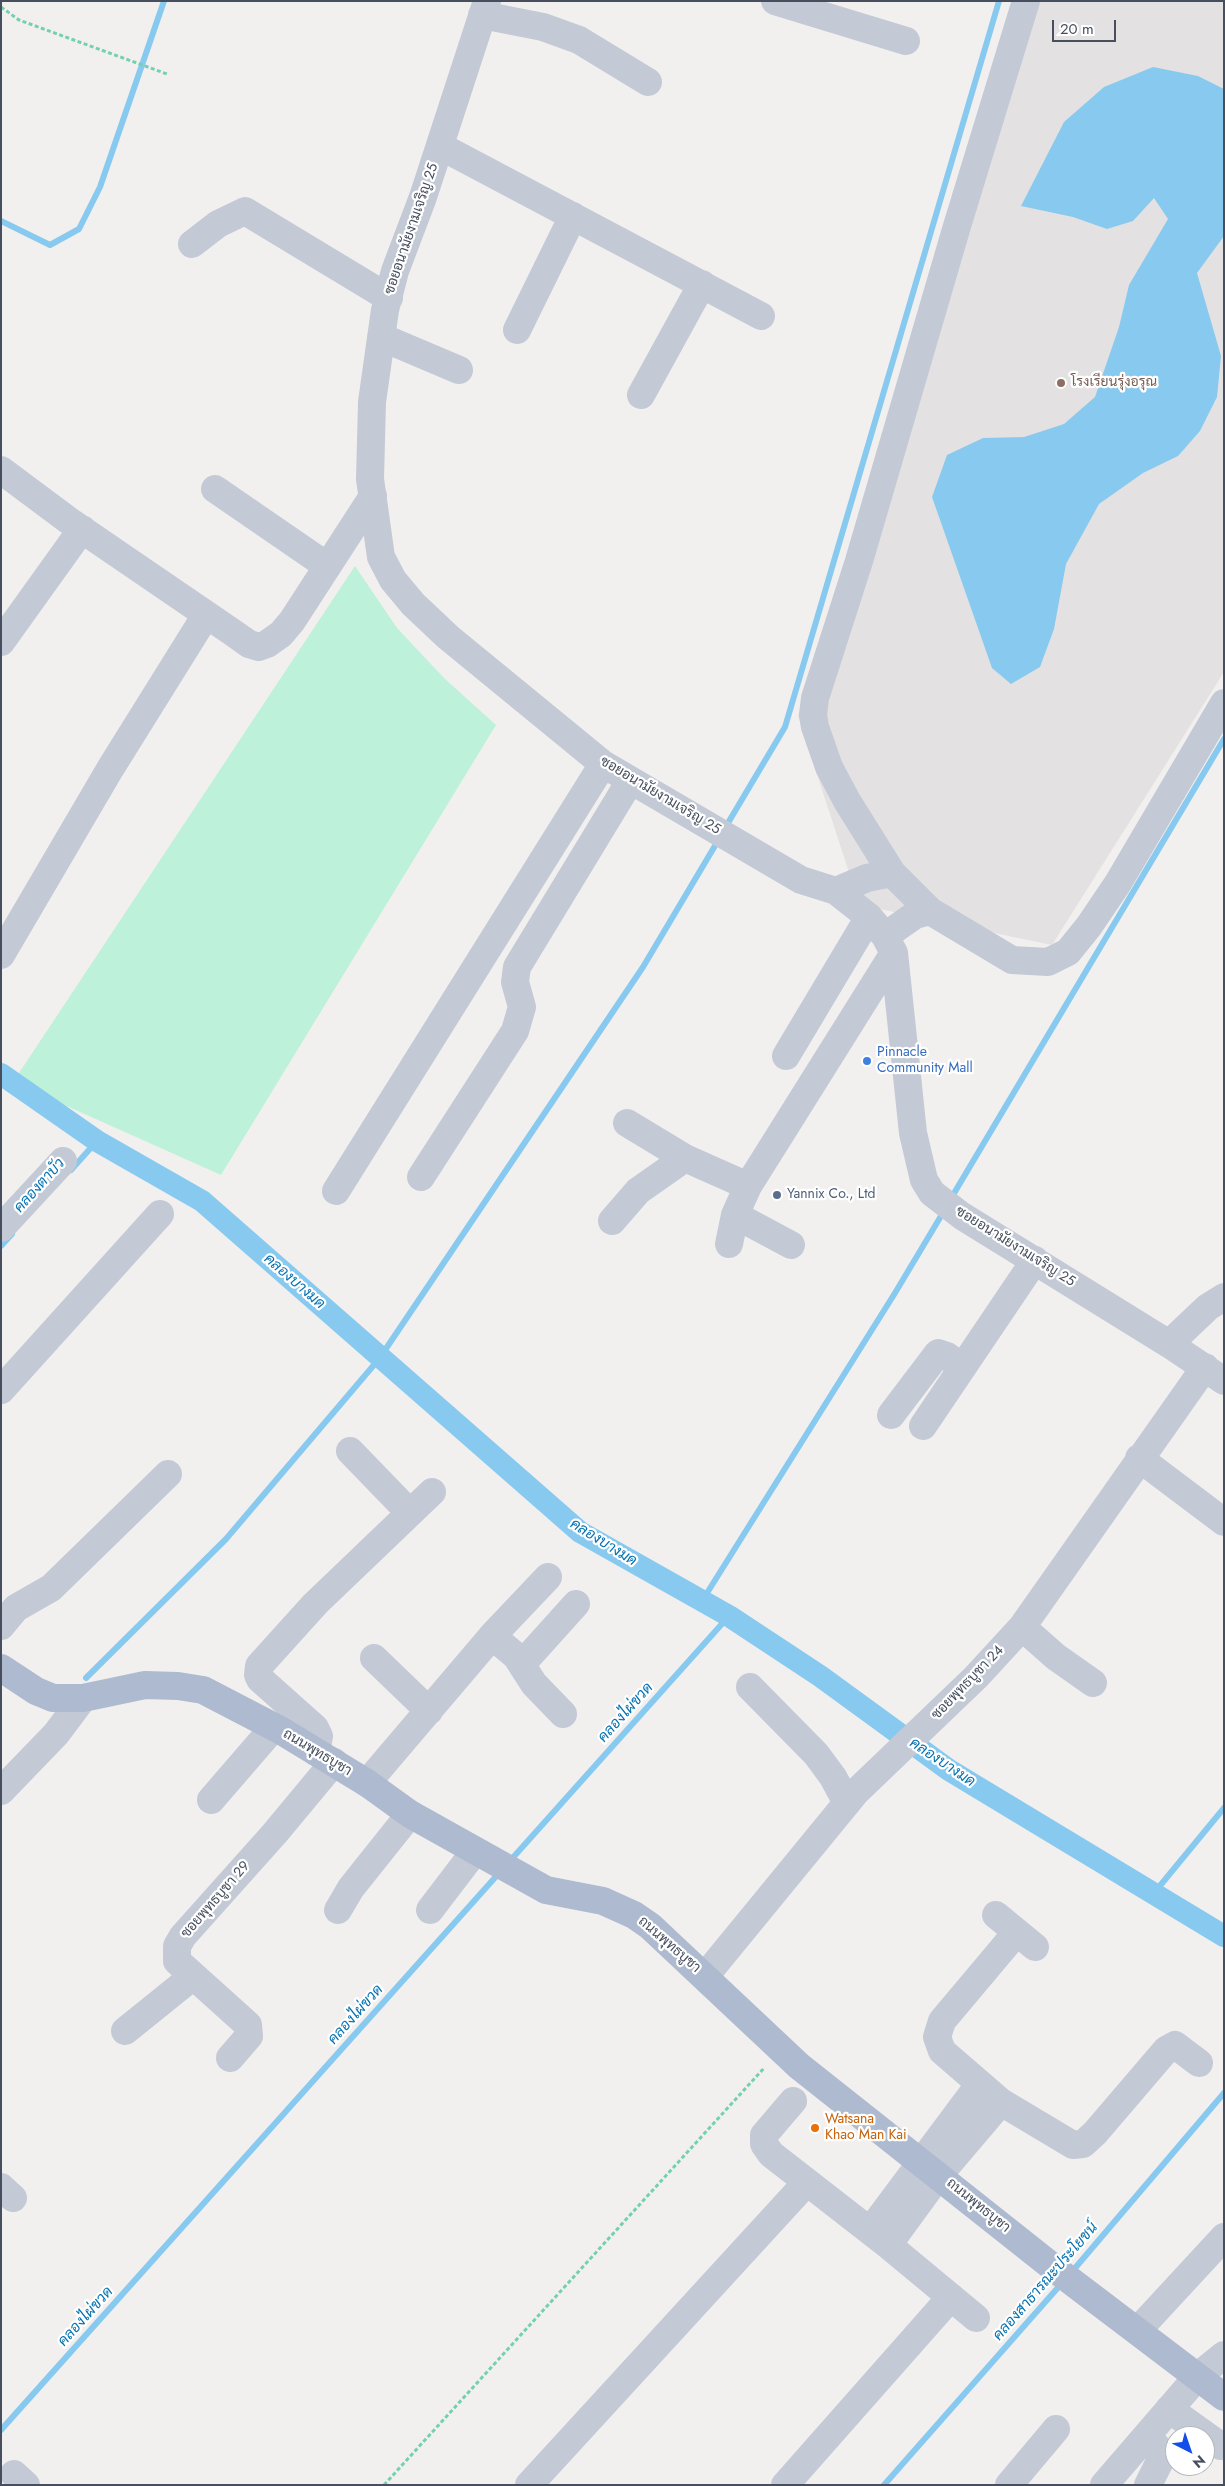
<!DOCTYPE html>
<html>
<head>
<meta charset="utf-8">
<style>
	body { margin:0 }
	#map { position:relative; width:1225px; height:2486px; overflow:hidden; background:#f2f0ef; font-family:Jost,sans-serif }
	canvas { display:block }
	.frame { position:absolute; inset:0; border:2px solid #474f5e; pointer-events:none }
	.north { position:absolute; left:1165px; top:2426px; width:50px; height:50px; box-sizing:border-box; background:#fff; border:1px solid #b5b9bf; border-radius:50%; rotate:139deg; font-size:14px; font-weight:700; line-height:20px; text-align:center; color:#474f5e }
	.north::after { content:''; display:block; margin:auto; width:18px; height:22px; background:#124fe9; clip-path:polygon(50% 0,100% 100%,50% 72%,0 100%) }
	.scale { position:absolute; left:1052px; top:20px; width:64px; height:22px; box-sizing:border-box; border:2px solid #474f5e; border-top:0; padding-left:6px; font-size:15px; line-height:18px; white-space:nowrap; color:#474f5e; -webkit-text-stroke:4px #fff; paint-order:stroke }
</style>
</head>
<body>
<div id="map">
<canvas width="1225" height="2486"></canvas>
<div class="frame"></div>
<div class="north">N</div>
<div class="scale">20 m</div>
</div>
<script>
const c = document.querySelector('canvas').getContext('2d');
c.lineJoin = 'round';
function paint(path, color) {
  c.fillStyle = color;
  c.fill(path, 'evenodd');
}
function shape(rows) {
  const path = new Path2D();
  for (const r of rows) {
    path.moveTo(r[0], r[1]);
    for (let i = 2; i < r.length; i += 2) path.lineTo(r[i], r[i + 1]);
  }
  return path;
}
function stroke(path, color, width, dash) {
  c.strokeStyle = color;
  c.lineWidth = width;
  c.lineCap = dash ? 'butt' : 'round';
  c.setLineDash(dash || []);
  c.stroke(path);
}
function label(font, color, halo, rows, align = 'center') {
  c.font = font + ' Jost,Sarabun,sans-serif';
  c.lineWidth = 4.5;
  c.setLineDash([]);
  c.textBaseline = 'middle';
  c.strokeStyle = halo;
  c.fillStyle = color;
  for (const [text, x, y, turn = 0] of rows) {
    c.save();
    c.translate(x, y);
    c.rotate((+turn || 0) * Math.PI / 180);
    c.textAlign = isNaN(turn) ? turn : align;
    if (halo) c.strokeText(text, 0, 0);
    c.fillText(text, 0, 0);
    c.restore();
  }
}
paint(shape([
	[1013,1,1224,1,1224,672,1052,945,875,908,856,894,798,716]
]), '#e3e1e1');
paint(shape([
	[355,566,397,628,444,678,496,725,221,1175,13,1082]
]), '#bdf1d9');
paint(shape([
	[1153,67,1198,76,1224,89,1224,236,1197,273,1221,356,1217,397,1200,431,1178,456,1143,473,1099,504,1066,564,1054,629,1040,667,1011,684,992,668,932,497,947,455,983,438,1024,437,1064,424,1095,397,1119,327,1129,285,1168,219,1154,198,1133,221,1107,229,1073,217,1021,206,1064,122,1104,87]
]), '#88caef');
stroke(shape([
	[1,221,50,245,79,229,100,187,164,1],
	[725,828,785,727,999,1],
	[71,1170,97,1141],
	[950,1200,1224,739],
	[1,1246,12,1234],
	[702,1601,895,1293,944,1211],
	[86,1678,226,1539,379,1359,643,967,719,839],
	[509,1862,729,1616],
	[1154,1893,1224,1808],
	[1070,2274,1224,2093],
	[1,2430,500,1872],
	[884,2485,1062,2283]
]), '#88caef', 6);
stroke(shape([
	[1,1074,97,1141,202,1201,580,1532,729,1616,820,1676,949,1770,1224,1936]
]), '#88caef', 22);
stroke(shape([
	[1,7,19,20,167,74],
	[384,2485,765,2067]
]), '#73d0b1', 3, [4, 2.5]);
stroke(shape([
	[487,1,423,197,395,271,385,310,372,402,370,479,381,557,393,580,413,604,448,637,603,764,801,880,836,891,869,917,885,936,894,953,913,1133,924,1180,932,1193,962,1216,1169,1344,1224,1381],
	[775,1,906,41],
	[1026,1,957,226,859,561,815,698,813,715,815,727,829,767,847,801,892,873,930,911,1012,960,1048,962,1068,952,1089,926,1118,883,1224,703],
	[482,15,543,27,579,40,648,82],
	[440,146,761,316],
	[192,244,218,224,245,211,389,298],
	[517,330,573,216],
	[381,337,459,370],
	[641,395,702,284],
	[1,470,68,520,232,632,249,644,259,647,267,644,281,634,292,621,373,496],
	[215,489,327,566],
	[1,642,82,529],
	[836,891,867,878,892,873],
	[885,936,915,915,930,911],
	[1,955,110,769,206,615],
	[786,1056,869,917],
	[627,1123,685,1158,748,1186],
	[421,1177,515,1031,522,1007,515,982,517,967,630,781],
	[336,1191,603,764],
	[735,1215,791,1245],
	[612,1221,638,1191,685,1158],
	[1,1228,63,1161],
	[729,1244,735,1215,748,1186,894,953],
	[1169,1344,1208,1307,1224,1297],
	[1,1390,160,1214],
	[891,1415,938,1353,947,1356,962,1367],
	[923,1426,1035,1260],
	[350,1451,410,1513],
	[1139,1458,1224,1522],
	[1,1626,16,1608,51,1588,168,1474],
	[1022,1627,1056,1657,1093,1683],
	[492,1636,516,1656,534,1684,563,1714],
	[374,1658,429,1711],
	[522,1664,576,1604],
	[750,1687,816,1754,833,1777,847,1803],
	[316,1752,319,1736,315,1728,260,1679,258,1675,259,1666,315,1604,432,1492],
	[367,1783,492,1636,548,1577],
	[1,1791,56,1734,83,1698],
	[211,1800,274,1727],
	[338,1910,351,1888,410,1814],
	[430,1910,475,1851],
	[996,1915,1035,1947],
	[1016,1933,942,2021,937,2037,942,2051,1001,2102,1073,2145,1083,2144,1095,2133,1166,2050,1175,2045,1199,2063],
	[705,1976,855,1793,976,1677,1022,1627,1205,1367],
	[125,2031,192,1977],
	[230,2058,249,2036,248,2025,177,1961,177,1946,183,1936,275,1833,334,1762],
	[793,2101,764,2135,764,2144,771,2154,888,2245,976,2318],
	[1,2187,13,2198],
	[870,2231,979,2085],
	[888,2245,939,2175,1001,2102],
	[1138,2330,1224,2237],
	[1169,2409,1221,2446],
	[1147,2435,1162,2453,1161,2459,1148,2485],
	[14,2474,26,2485],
	[529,2485,807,2182],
	[785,2485,951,2297],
	[1009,2485,1056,2429],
	[1104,2485,1198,2376,1224,2355]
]), '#c3c9d5', 28);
stroke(shape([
	[1,1668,36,1691,53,1698,83,1698,145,1685,178,1686,203,1690,280,1730,367,1783,410,1814,546,1890,603,1901,634,1915,650,1926,799,2066,1059,2272,1224,2397]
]), '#aebacf', 28);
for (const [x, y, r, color] of [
	[1061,383,5,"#8d6e63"],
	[867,1061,5,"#3f7fe0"],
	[777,1195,5,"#5c6f8a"],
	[815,2128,5,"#e8710a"]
]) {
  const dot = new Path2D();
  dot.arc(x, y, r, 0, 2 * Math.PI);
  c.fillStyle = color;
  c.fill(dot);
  stroke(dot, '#fff', 2);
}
label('14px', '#474f5e', '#fff', [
	["ซอยอนามัยงามเจริญ 25",412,229,-71],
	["ซอยอนามัยงามเจริญ 25",660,796,31],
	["ซอยอนามัยงามเจริญ 25",1015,1247,32],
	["ซอยพุทธบูชา 24",968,1683,-46],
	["ถนนพุทธบูชา",317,1753,31],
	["ซอยพุทธบูชา 29",216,1900,-49],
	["ถนนพุทธบูชา",669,1945,41],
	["ถนนพุทธบูชา",978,2206,39]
]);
label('14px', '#785e54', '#fff', [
	["โรงเรียนรุ่งอรุณ",1071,383]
], 'left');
label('14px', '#366cbe', '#fff', [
	["Pinnacle",877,1053],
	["Community Mall",877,1069]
], 'left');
label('14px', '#4e5e75', '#fff', [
	["Yannix Co., Ltd",787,1195]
], 'left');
label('14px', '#c56008', '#fff', [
	["Watsana",825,2120],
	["Khao Man Kai",825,2136]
], 'left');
label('italic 15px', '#0773b1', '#fff', [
	["คลองตาบัว",40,1186,-48],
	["คลองบางมด",294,1282,41],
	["คลองบางมด",603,1543,32],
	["คลองไผ่ขวด",626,1713,-48],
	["คลองบางมด",942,1763,34],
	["คลองไผ่ขวด",356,2015,-48],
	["คลองสาธารณะประโยชน์",1046,2282,-49],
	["คลองไผ่ขวด",86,2317,-48]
]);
</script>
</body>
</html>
